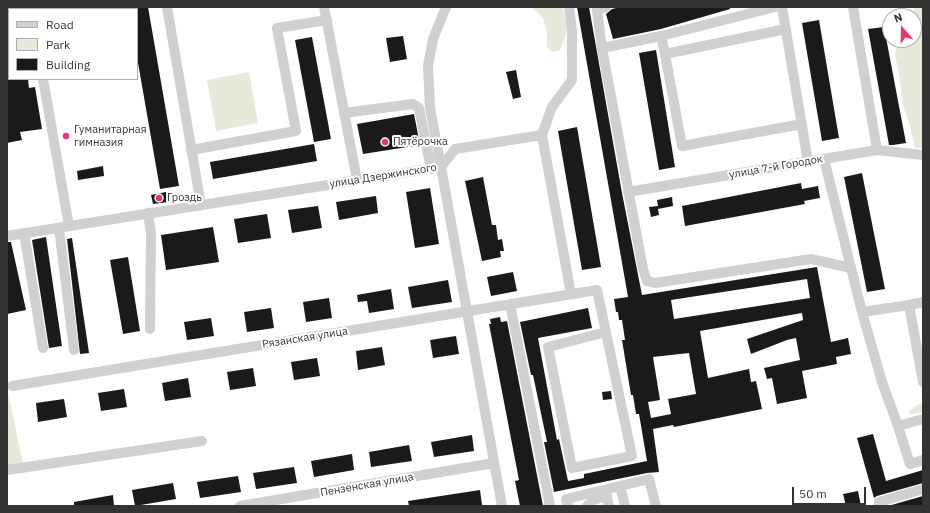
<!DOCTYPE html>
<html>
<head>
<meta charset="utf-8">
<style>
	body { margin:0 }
	#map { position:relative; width:930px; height:513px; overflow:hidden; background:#fff; font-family:"IBM Plex Sans",sans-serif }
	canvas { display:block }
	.frame { position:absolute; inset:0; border:8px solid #333; pointer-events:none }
	.legend { position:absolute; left:8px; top:8px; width:130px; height:72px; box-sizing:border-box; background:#fff; border:1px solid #adadad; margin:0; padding:5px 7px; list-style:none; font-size:12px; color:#333 }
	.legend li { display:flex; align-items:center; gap:8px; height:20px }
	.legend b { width:20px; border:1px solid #adadad }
	.north { position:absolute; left:882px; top:8px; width:40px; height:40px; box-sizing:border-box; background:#fff; border:1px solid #adadad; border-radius:50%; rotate:340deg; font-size:11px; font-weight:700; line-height:16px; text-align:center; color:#333 }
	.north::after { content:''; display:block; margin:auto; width:14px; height:18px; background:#e63864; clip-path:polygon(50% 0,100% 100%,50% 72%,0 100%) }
	.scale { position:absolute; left:792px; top:487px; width:74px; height:18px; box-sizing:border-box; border:2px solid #333; border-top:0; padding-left:5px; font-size:12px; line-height:14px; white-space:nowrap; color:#333; -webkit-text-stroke:3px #fff; paint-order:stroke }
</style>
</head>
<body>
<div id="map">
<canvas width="930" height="513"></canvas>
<div class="frame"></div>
<ul class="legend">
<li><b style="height:5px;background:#d0d0d0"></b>Road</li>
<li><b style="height:11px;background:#e5eadb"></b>Park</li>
<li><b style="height:11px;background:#1a1a1a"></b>Building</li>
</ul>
<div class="north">N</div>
<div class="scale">50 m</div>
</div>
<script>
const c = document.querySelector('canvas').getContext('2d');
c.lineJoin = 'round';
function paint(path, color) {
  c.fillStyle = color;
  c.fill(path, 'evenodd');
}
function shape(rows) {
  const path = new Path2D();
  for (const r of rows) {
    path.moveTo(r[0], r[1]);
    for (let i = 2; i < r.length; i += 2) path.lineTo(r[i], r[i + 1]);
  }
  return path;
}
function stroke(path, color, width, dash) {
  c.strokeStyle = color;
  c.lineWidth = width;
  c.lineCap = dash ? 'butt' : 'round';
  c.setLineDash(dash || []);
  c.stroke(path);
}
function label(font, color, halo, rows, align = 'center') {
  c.font = font + ' "IBM Plex Sans",sans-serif';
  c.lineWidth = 4;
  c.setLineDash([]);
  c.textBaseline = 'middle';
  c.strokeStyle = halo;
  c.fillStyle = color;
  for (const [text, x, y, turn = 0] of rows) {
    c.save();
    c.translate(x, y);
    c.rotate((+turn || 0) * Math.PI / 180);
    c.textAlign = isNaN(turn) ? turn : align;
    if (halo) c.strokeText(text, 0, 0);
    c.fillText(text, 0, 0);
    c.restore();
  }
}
paint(shape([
	[532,7,563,7,567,29,565,37,560,50,552,52,547,47,547,33,545,25,543,18],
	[915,7,923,7,923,148,915,148,910,126,902,102,901,87,895,53,899,40,914,40,914,16,912,16],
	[249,72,258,123,216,131,207,80],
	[7,388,23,464,7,466],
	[923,403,923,413,912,414,908,413,914,407]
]), '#e5eadb');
paint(shape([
	[137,7,148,7,179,186,160,189,137,57],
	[577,7,589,7,622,193,642,295,817,267,831,342,848,338,851,354,836,357,837,364,802,371,807,398,777,404,772,378,767,379,764,368,800,360,796,338,787,340,751,354,747,339,803,320,802,313,700,331,708,378,749,369,751,382,756,381,762,409,674,427,673,425,653,429,659,472,647,473,554,492,544,442,547,442,533,375,531,375,520,322,588,308,592,328,538,338,557,440,559,439,568,481,584,478,584,474,647,461,639,414,636,414,633,395,631,395,622,340,625,340,622,320,619,320,618,312,616,312,614,299,628,297],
	[807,279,810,298,674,319,671,300],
	[689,353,696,394,668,399,671,414,651,418,648,402,660,400,653,357],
	[620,7,730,7,730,9,661,29,613,39,606,14,612,9],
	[819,20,839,138,822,141,802,23],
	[884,27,906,143,893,145,889,145,868,29],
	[403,36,407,59,390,62,386,38],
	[312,37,331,139,314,142,295,40],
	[656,50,675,167,659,170,639,53],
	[516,70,521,97,513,99,506,72],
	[7,79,28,79,29,88,35,87,42,129,20,132,22,140,7,143],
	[414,114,420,145,363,154,357,124],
	[577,127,601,267,582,270,558,131],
	[314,144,317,161,213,179,210,162],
	[103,166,104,176,78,180,77,171],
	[862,173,885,289,867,292,844,177],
	[483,177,492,225,496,225,498,240,502,239,504,251,500,251,501,257,482,261,465,181],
	[801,183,802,189,818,186,820,198,804,201,805,204,685,226,682,206],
	[430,188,439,244,415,248,406,192],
	[166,192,168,202,153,204,151,195],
	[376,196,378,213,339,220,336,202],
	[672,197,673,206,658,209,659,215,651,217,649,207,658,206,657,200],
	[318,206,322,228,292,233,288,210],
	[267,214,271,238,238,243,234,219],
	[213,227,219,262,166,270,161,235],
	[46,237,62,346,49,348,32,240],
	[72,238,89,353,80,354,67,239],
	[7,242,11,242,26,310,7,314],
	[128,257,140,331,123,334,110,260],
	[513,272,517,291,491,296,487,277],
	[448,280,452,302,412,308,408,287],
	[391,289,394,309,369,313,367,301,358,302,357,295],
	[329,298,332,318,306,322,303,302],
	[271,308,274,328,247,332,244,312],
	[500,317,501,322,507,321,543,506,520,506,515,481,519,480,489,324,491,324,490,319],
	[211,318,214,336,187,340,184,322],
	[456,336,459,354,433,358,430,340],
	[382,347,385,365,358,370,356,351],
	[317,358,320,376,294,380,291,362],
	[253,368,256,386,230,390,227,372],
	[188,378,191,397,165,401,162,383],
	[124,389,127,407,101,411,98,393],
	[611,391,612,399,603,400,602,392],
	[64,399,67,417,38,422,36,403],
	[873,434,886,481,923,470,923,483,877,496,874,498,857,438],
	[472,435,474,451,434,457,431,442],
	[409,445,412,461,371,467,369,452],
	[352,454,354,470,314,477,311,461],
	[294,467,297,483,256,489,253,473],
	[238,476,241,492,200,498,197,482],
	[173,483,176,499,135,506,132,490],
	[480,490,482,505,409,506,408,501],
	[858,491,861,506,846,506,843,494],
	[113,495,114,506,74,506,74,502],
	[923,496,923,506,888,506]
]), '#1a1a1a');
stroke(shape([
	[30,7,30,9],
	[167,7,201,205],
	[324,7,357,180],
	[782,7,808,162],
	[853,7,877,150],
	[10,9,21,7],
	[786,29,665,54,682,146,802,124],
	[661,36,775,7],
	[602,48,597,10,606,7],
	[665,54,661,36,602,48,643,269,647,281,655,283,811,259,851,268],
	[43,79,69,226],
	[344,113,413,104,419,108,431,169],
	[542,135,571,294],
	[191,150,296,131,277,28,327,20],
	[824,159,862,312,882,382,898,426,923,419],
	[441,167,455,149,542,135,552,107,572,80,572,31,569,7],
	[441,167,430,108,428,66,433,39,446,7],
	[628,192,877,150,923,155],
	[148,213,151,234,150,329],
	[59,228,74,350],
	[24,233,43,348],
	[7,236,441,167,502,506],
	[923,302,909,305,923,382],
	[510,304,550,506],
	[862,312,909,305],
	[12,386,597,290,632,456,572,468,548,347,606,332],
	[898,426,910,464,923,460],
	[7,470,202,441],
	[620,486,625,506],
	[605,490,609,506],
	[240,506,494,463],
	[568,506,566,499,649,479,656,506],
	[587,506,593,500,607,496],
	[879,506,879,502,923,489]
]), '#d0d0d0', 10);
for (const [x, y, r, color] of [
	[66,136,4,"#e63864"],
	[385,142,4,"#e63864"],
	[159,198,4,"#e63864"]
]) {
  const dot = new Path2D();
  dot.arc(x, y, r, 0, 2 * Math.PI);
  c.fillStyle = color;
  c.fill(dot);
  stroke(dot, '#fff', 1.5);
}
label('11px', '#333', '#fff', [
	["Гуманитарная",74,130],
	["гимназия",74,143],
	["Пятёрочка",393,142],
	["Гроздь",167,198]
], 'left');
label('11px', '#333', '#fff', [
	["улица 7-й Городок",776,167,-10],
	["улица Дзержинского",383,176,-9],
	["Рязанская улица",305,338,-9],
	["Пензенская улица",367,485,-10]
]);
</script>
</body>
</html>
